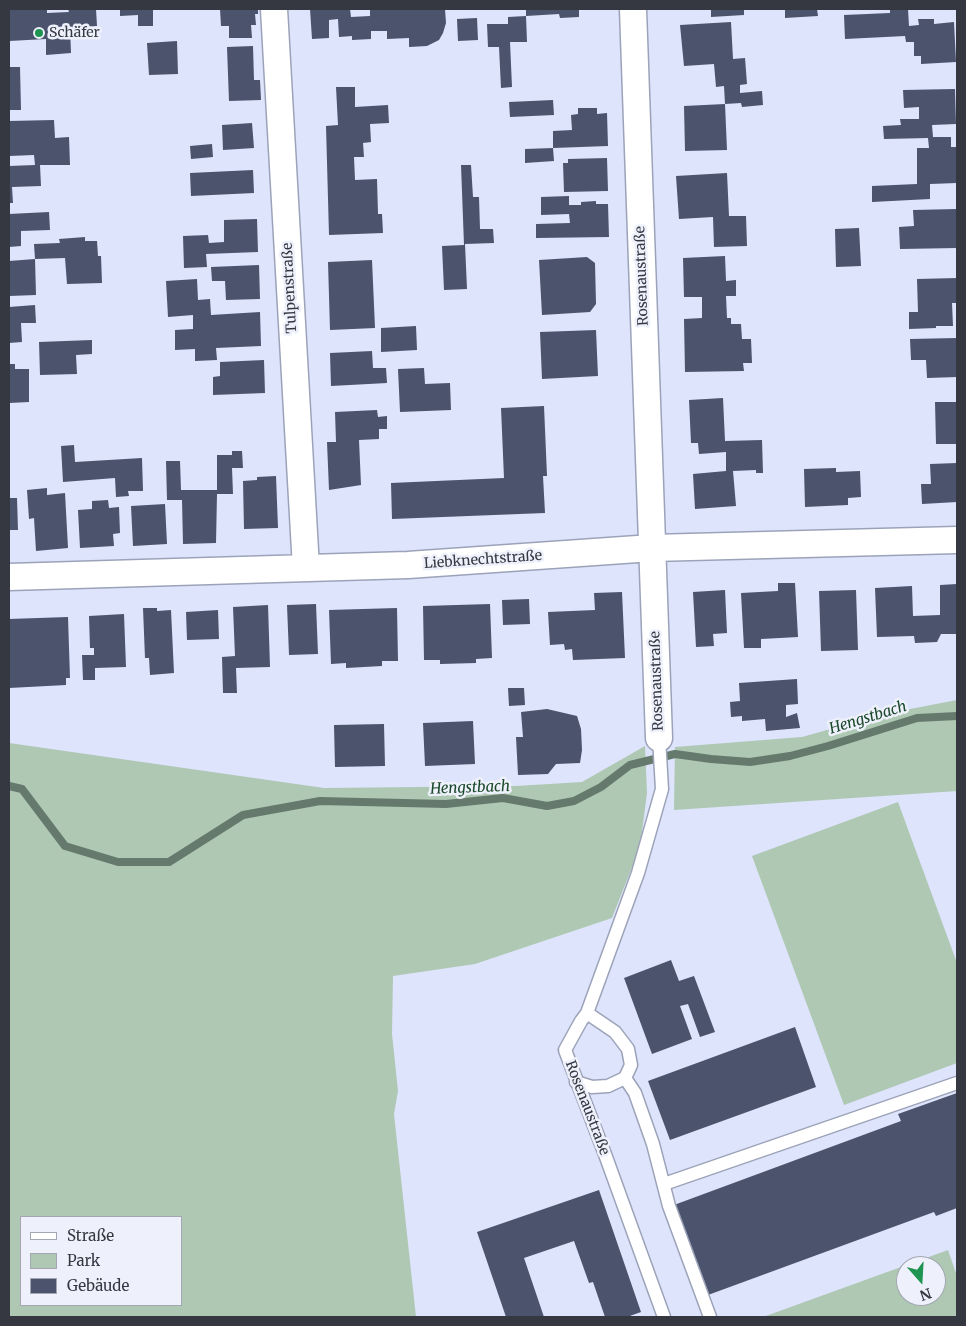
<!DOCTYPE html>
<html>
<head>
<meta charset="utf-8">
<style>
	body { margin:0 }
	#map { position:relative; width:966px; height:1326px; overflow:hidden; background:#dde4fb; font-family:Merriweather,serif }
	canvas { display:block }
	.frame { position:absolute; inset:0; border:10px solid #353741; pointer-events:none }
	.legend { position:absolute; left:20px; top:1216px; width:162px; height:90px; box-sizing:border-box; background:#eef1fb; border:1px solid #a4a7b1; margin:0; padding:6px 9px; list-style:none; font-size:15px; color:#353741 }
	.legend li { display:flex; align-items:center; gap:10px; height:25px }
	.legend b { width:25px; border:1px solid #a4a7b1 }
	.north { position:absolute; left:896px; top:1256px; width:50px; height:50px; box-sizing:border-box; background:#eef1fb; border:1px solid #a4a7b1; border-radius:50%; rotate:161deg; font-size:14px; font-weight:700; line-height:20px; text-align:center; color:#353741 }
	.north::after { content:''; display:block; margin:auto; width:18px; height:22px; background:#1d9450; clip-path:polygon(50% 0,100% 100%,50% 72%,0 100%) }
</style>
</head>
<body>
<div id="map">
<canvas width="966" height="1326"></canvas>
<div class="frame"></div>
<ul class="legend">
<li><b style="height:6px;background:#fff"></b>Straße</li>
<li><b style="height:14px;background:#afc8b4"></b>Park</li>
<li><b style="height:14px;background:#4b536d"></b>Gebäude</li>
</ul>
<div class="north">N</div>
</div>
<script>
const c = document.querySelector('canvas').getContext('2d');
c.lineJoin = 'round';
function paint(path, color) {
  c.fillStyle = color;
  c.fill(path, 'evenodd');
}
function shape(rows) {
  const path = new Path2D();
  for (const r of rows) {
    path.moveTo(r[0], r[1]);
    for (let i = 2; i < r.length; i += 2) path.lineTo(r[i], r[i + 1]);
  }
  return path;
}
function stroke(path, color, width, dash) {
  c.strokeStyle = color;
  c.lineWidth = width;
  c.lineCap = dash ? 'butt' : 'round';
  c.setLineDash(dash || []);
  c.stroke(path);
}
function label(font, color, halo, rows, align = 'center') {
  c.font = font + ' Merriweather,serif';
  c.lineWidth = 5;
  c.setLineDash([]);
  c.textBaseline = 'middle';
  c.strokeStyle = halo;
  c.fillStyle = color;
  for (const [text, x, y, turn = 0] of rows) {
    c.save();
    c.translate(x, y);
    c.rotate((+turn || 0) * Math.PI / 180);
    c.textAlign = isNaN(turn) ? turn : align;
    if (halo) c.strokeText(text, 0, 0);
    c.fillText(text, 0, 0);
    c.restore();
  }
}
paint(shape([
	[957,700,957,791,674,810,675,747,802,737,884,714],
	[9,743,324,788,516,786,582,782,645,746,647,793,640,847,612,918,475,964,393,976,392,1034,398,1091,394,1114,416,1317,9,1317],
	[21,1217,181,1217,181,1305,21,1305],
	[898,802,957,963,957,1063,844,1105,752,856],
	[948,1250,957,1276,957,1317,763,1317],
	[906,1266,936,1266,936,1296,906,1296]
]), '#afc8b4');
stroke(shape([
	[9,786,22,789,65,846,118,862,169,862,243,815,320,801,446,804,503,798,547,806,574,801,601,787,630,765,675,754,711,759,750,762,790,756,828,746,917,718,957,716]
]), '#657a6d', 8);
paint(shape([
	[9,9,47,9,47,13,69,12,68,9,96,9,97,26,70,28,71,53,46,55,46,39,9,41],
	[120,9,153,9,153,26,138,26,138,15,120,16],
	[220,9,258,9,258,14,255,14,256,25,251,25,252,38,229,38,229,26,221,26],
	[310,9,350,9,351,17,370,16,370,9,445,9,446,23,443,33,439,40,427,46,409,47,409,38,387,39,387,31,371,31,371,39,352,40,352,36,339,37,338,19,329,20,329,38,312,39],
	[526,9,579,9,579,17,560,18,559,14,526,16],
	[711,9,744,9,744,15,711,17],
	[785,9,817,9,818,16,785,18],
	[890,9,908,9,909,26,919,25,918,19,934,19,934,24,954,22,956,62,921,64,921,56,914,56,914,42,906,42,905,36,845,39,844,15,890,13],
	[526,16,527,42,510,42,512,87,501,88,499,47,488,47,487,24,508,24,508,17],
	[477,18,478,40,458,41,457,19],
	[731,22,733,59,745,58,747,84,740,85,740,93,762,91,763,105,742,107,741,103,725,104,724,86,716,87,714,64,684,66,680,25],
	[177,41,178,74,149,75,147,43],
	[253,46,254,80,260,80,261,100,229,101,227,47],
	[9,67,20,67,21,110,9,110],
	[336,87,355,87,355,107,388,105,389,123,370,124,371,142,363,143,364,157,354,157,355,180,377,179,378,214,382,214,383,233,329,235,326,126,338,125],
	[955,89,956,124,932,125,933,137,951,137,951,147,957,147,957,183,930,184,930,199,872,202,872,186,917,184,917,148,929,148,928,138,884,139,883,126,901,125,900,119,919,119,919,107,904,108,903,90],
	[553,100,554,115,510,117,509,102],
	[725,104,727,150,685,151,684,106],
	[578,108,597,108,597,114,607,113,608,146,553,148,553,131,572,130,571,115,578,114],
	[54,120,55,138,69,137,70,165,40,165,41,186,12,187,13,203,9,203,9,166,35,165,34,155,9,156,9,121],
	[252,123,254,148,223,150,222,125],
	[212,144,213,157,191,159,190,146],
	[553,148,554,161,525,163,525,149],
	[607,158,608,191,564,192,563,163,568,163,568,159],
	[461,165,471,165,473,197,479,197,480,229,493,229,494,243,465,244,467,289,444,290,442,246,464,245],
	[253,170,254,193,191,196,190,173],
	[727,173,729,216,746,216,747,246,714,247,713,217,679,219,676,176],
	[569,196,569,205,581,205,581,202,596,201,596,204,608,204,609,237,536,238,536,224,570,223,569,214,541,215,541,197],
	[957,209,957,248,900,249,899,227,914,226,913,210],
	[49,212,50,230,21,231,21,246,9,247,9,214],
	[257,219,258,252,206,254,207,267,184,268,183,236,208,235,209,243,224,242,224,220],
	[859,228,861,266,836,267,835,229],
	[85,237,85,241,97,241,98,256,101,256,102,283,67,284,65,258,35,259,34,244,60,243,59,239],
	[725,256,726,281,736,280,736,296,726,296,727,318,731,318,731,324,741,324,742,339,751,339,752,363,743,363,744,371,685,372,684,319,702,318,702,297,684,297,683,258],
	[587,257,595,263,596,304,590,312,542,315,539,260],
	[35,259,36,295,9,296,9,261],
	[372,260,375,328,330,330,328,262],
	[259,265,260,299,226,300,225,281,212,281,211,267],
	[957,278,957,303,952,303,953,326,936,326,936,328,909,329,909,312,918,312,917,279],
	[197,279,198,300,210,299,211,315,260,312,261,346,216,348,217,360,195,361,195,349,175,350,175,330,193,329,193,315,168,317,166,281],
	[35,305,36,323,21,323,22,342,9,343,9,307],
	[416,326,417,350,381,352,381,328],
	[596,330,598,376,542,379,540,332],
	[957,338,957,377,927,378,926,360,911,360,910,339],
	[92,340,92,354,76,355,77,374,40,375,39,342],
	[372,351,373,368,386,368,387,383,331,386,330,353],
	[264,360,265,393,213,395,213,377,220,376,220,362],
	[9,364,15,364,15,369,29,369,29,402,9,403],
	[424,368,425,384,450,383,451,410,400,412,398,369],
	[723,398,725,441,762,440,763,473,756,473,756,470,733,471,736,506,695,509,693,474,726,471,726,452,699,454,698,443,691,443,689,400],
	[935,402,957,402,957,444,936,444],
	[544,406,547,476,543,476,545,513,392,519,391,483,504,478,501,408],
	[377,410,378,417,387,416,387,429,379,429,379,439,359,440,361,485,329,490,327,442,336,442,335,412],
	[74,445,75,462,142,458,143,491,128,491,129,496,116,497,115,478,63,482,61,446],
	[232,451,242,451,243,468,232,468,233,494,217,494,216,543,183,544,182,500,167,500,166,461,180,461,181,490,217,490,217,455,232,455],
	[957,463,957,502,922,504,921,484,931,484,930,464],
	[836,468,836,472,860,471,861,497,848,498,848,505,805,507,804,469],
	[276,476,278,528,244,529,243,481,257,480,257,477],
	[47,488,47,495,65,493,68,548,36,551,34,518,29,519,27,490],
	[9,498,17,498,18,530,9,530],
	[108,500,109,508,119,507,120,533,113,534,114,546,80,548,78,510,92,509,92,501],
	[165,504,167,544,133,546,131,506],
	[778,583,795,583,798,637,761,639,761,648,744,648,741,593,778,591],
	[957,584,957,634,941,634,937,642,915,643,914,636,877,637,875,588,912,586,913,616,940,615,940,585],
	[725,590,727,633,713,634,714,646,696,647,693,592],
	[856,590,858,650,821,651,819,591],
	[622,592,625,658,573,660,572,649,565,650,564,644,550,645,548,612,595,610,594,593],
	[529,599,530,624,503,625,502,600],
	[316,604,318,654,289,655,287,605],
	[490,604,492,658,476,659,476,663,440,664,440,660,424,660,423,606],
	[268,605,270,667,236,668,237,693,223,693,222,657,235,656,233,607],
	[143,608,157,608,157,611,171,610,174,673,150,675,149,658,145,658],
	[397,608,398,661,382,661,382,666,346,668,346,663,331,664,329,610],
	[218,610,219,639,187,640,186,612],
	[124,614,126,667,95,668,95,680,83,680,82,655,94,655,94,648,90,648,89,616],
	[68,617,70,678,66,678,66,685,9,688,9,619],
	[797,679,798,704,786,705,786,717,797,713,800,728,766,731,765,719,742,721,742,716,731,717,730,702,740,701,739,683],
	[508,688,524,688,525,705,509,706],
	[547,709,577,716,581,729,582,750,580,763,556,764,548,774,518,775,516,737,523,737,521,712],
	[473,721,475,764,425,766,423,723],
	[384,724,385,766,335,767,334,725],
	[671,960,679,981,694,976,715,1032,700,1037,688,1004,680,1006,692,1039,652,1054,624,978],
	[795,1027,816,1087,670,1140,648,1081],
	[957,1093,957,1208,936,1216,934,1212,708,1295,674,1205,901,1121,898,1114],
	[599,1190,641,1312,627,1317,605,1317,593,1282,589,1283,574,1241,524,1258,544,1317,506,1317,477,1232]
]), '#4b536d');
const lane = shape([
	[659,738,662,789,638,873,587,1013,581,1021,565,1050,606,1157,664,1317],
	[625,1078,635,1093,653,1144,669,1206,710,1317],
	[576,1082,592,1087,608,1086,625,1078,631,1065,628,1049,615,1032,587,1013],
	[664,1184,957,1083]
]);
const street = shape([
	[274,9,306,568],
	[633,9,659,738],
	[9,577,408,565,652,548,957,540]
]);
stroke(lane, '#9ca3b9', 15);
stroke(street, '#9ca3b9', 29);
stroke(lane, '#fff', 12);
stroke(street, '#fff', 26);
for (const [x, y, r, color] of [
	[39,33,5,"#1d9450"]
]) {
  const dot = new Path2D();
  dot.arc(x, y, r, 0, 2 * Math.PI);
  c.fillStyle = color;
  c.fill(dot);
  stroke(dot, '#eef1fb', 2);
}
label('14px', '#353741', '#eef1fb', [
	["Schäfer",49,33]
], 'left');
label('14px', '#353741', '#eef1fb', [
	["Rosenaustraße",642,276,-92],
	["Tulpenstraße",290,288,-93],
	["Liebknechtstraße",483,560,-4],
	["Rosenaustraße",657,681,-92],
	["Rosenaustraße",587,1108,69]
]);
label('italic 15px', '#19482a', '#eef1fb', [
	["Hengstbach",868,718,-17],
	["Hengstbach",470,788,-2]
]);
</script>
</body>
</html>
